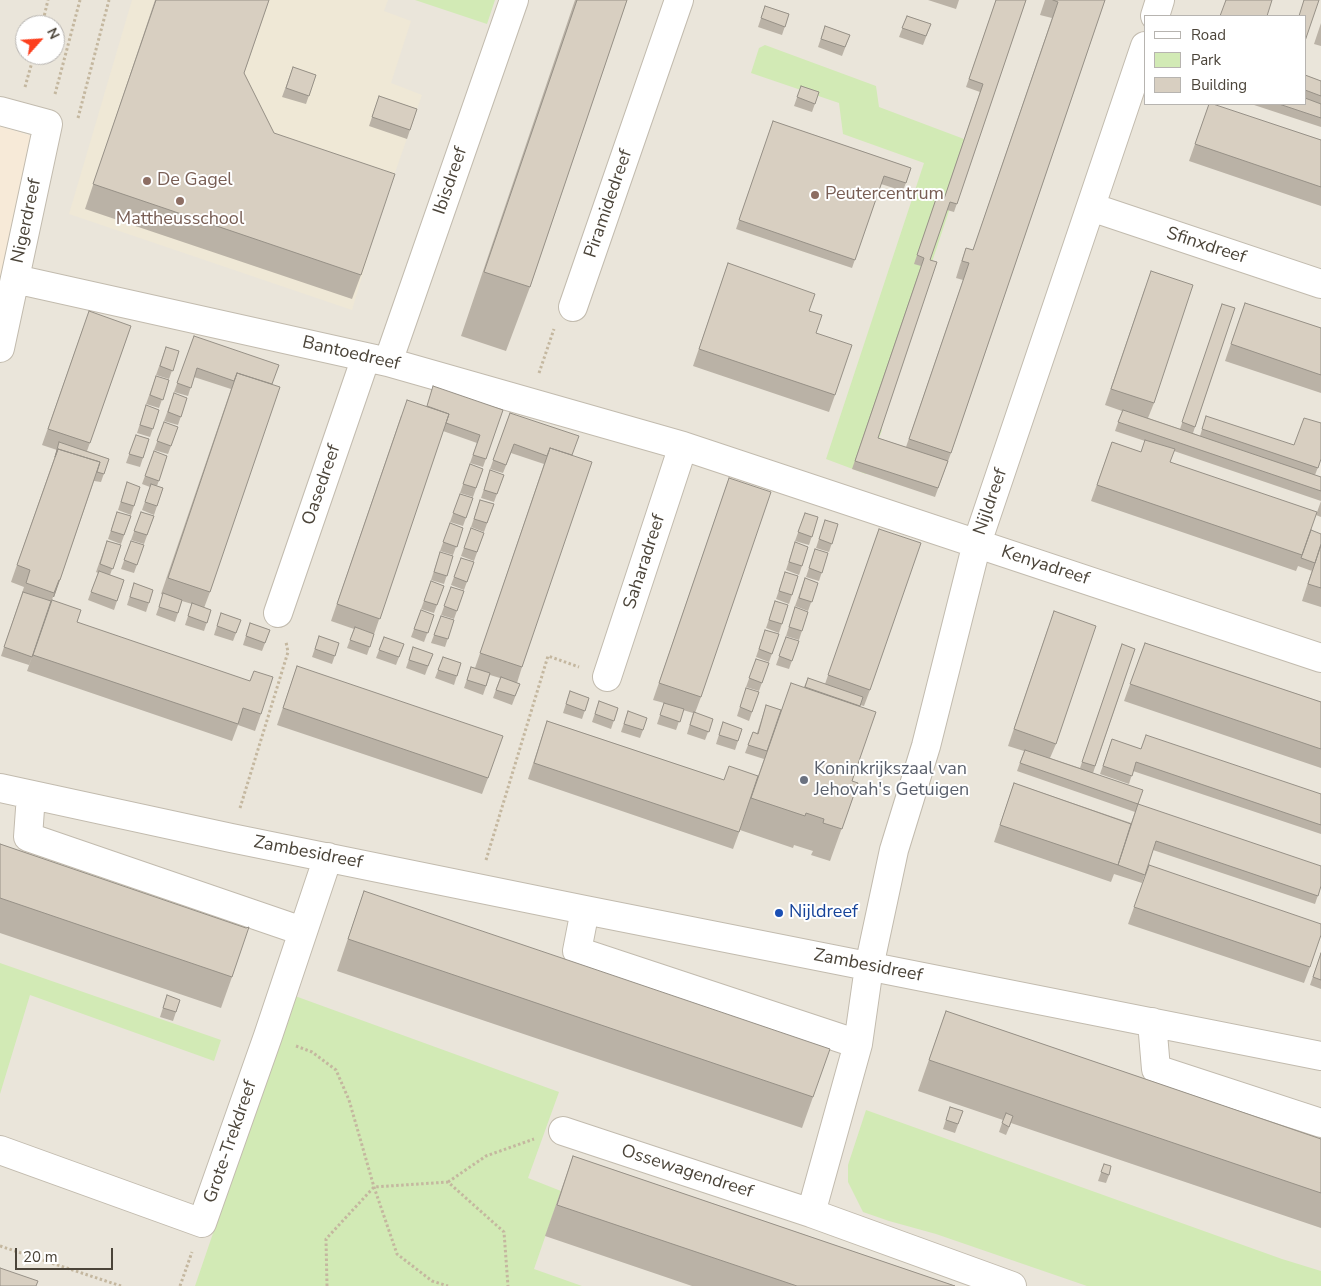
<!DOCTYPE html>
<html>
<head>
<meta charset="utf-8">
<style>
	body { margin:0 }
	#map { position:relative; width:1321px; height:1286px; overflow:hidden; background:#f6f3ec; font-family:"Nunito Sans",sans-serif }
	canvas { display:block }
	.legend { position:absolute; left:1144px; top:15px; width:162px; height:90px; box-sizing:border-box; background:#fff; border:1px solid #b7b4b0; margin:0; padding:6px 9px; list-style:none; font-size:15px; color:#4b4439 }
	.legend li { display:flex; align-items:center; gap:10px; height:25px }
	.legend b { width:25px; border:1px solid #b7b4b0 }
	.north { position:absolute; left:15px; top:15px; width:50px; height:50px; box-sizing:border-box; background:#fff; border:1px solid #b7b4b0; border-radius:50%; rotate:64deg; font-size:14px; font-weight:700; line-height:20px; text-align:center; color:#4b4439 }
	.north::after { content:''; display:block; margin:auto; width:18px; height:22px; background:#fc3f1d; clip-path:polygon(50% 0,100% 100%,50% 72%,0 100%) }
	.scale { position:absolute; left:15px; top:1248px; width:98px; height:22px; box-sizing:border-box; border:2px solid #4b4439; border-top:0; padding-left:6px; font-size:15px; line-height:18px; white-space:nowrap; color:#4b4439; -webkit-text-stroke:4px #fff; paint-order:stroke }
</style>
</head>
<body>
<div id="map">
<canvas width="1321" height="1286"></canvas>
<ul class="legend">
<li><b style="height:6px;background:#fff"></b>Road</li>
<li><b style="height:14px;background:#d2eab5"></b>Park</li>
<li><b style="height:14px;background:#d8cfc1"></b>Building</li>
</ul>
<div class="north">N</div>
<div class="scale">20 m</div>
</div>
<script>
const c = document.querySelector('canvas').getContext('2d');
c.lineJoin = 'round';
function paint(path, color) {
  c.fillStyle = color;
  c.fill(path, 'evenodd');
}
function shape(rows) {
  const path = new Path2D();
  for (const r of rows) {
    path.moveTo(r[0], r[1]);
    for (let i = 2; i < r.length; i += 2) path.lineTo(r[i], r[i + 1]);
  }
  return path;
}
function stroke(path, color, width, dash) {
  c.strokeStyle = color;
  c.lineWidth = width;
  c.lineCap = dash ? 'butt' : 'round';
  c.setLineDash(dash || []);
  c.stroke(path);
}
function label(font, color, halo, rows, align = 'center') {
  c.font = font + ' "Nunito Sans",sans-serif';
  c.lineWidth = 4;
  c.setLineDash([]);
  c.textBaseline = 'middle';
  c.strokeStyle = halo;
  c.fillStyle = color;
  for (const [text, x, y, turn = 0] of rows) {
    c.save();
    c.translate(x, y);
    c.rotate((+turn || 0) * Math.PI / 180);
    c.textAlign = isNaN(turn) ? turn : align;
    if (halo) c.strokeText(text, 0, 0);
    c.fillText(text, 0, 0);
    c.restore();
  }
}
paint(shape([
	[0,0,1321,0,1321,1286,0,1286,0,289,32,136,0,126],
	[1145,16,1305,16,1305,104,1145,104],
	[25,25,55,25,55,55,25,55]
]), '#eae5da');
paint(shape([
	[0,126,32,136,0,289]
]), '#f7ead8');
paint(shape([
	[132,0,388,0,384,11,411,21,391,83,422,95,381,213,352,310,69,214]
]), '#efe8d6');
paint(shape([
	[415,0,495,0,487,24],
	[765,45,876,86,879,107,972,142,879,421,882,430,866,474,826,459,924,163,843,134,839,103,751,73,759,48],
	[0,963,221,1040,214,1061,30,995,0,1094],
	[295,996,559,1092,528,1178,561,1191,534,1269,582,1286,195,1286,283,1028],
	[866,1110,1282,1259,1321,1271,1321,1286,1087,1286,936,1234,889,1221,863,1212,848,1182,848,1165]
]), '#d2eab5');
const minor = shape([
	[1155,16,1160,0],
	[0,111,48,124,0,348],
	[1091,207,1321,284],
	[15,279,388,362,683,446,1321,658],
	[573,307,679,0],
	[388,362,514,0],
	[278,613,366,357],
	[607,677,683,446],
	[0,788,231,838,585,910,1321,1056],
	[31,795,28,837,302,931],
	[585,910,577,951,858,1044],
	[1152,1022,1156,1069,1321,1123],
	[563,1131,811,1213,1012,1286],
	[0,1150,202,1223,268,1036,328,857],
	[811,1213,858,1044,869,967,894,850,926,746,977,543,1145,46]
]);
stroke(minor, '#c2bbae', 30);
stroke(shape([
	[42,25,48,0],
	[25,87,34,55],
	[55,94,80,0],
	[78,118,109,0],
	[539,373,554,329],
	[240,808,288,652,286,642],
	[486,860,548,656,579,667],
	[296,1046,312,1052,336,1070,349,1100,374,1187,397,1254,432,1281,448,1286],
	[448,1182,486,1156,534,1139],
	[0,1246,121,1286],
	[180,1286,192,1252],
	[327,1286,326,1239,374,1187,448,1182,504,1232,508,1286]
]), '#c4b79f', 3, [2.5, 2.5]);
stroke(minor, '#fff', 28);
paint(shape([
	[155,0,269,0,244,73,274,133,361,275,352,299,85,209],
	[575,0,627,0,530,287,506,351,461,336],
	[928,0,959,0,956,9],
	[996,0,1026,0,954,212,947,210,930,260,878,438,906,447,963,280,956,278,960,265,966,248,973,250,1052,18,1040,15,1045,0,1105,0,951,453,935,497,852,469,921,266,914,264,937,196,944,199,980,92,966,87],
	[765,6,789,14,782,35,758,27],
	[907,16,931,24,923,45,899,37],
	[1321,23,1321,46,1314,44],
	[825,26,850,35,842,56,818,47],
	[293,67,316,75,306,104,282,97],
	[1305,75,1321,81,1321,127,1251,104,1305,104],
	[801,86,819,92,812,112,794,106],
	[379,96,417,109,407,139,369,126],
	[1209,104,1321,140,1321,206,1189,161],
	[773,121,911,168,903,191,881,184,852,268,736,229],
	[728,263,809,311,835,395,829,412,693,366],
	[1145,288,1154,403,1148,418,1180,429,1222,304,1235,308,1193,433,1200,436,1206,416,1321,459,1315,475,1321,477,1321,517,1316,515,1321,501,1174,451,1170,462,1311,530,1321,545,1321,607,1302,601,1312,570,1312,571,1298,566,1296,571,1091,501,1112,442,1141,452,1145,441,1115,431,1122,411,1105,405],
	[1245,303,1321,328,1321,393,1225,361],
	[131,326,87,451,109,459,101,482,94,481,54,597,53,597,29,665,1,656,24,587,11,582,57,450,42,445,83,328],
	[194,336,272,384,210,592,204,608,211,610,204,631,185,625,192,604,182,601,175,622,156,615,163,595,161,594,231,389,194,377,188,396,174,392],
	[166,347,179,351,169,379,156,375],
	[156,376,169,380,159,408,146,404],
	[174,393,187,398,178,425,164,421],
	[146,405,159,410,150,437,137,433],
	[426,406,503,410,483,467,470,463,477,443,443,431,367,655,347,648,354,629,331,621,401,416],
	[510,413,572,455,522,667,517,683,520,684,512,705,493,698,500,678,490,675,483,695,464,688,471,667,475,668,544,464,511,453,503,473,490,469],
	[164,422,178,427,168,454,154,450],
	[136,435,149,439,140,467,126,463],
	[154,451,167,456,157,486,163,488,154,515,142,510,150,487,142,484],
	[470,464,483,469,473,497,460,493],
	[490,470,504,475,494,502,481,498],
	[729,478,701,697,695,713,713,719,705,740,687,734,693,713,683,710,676,730,657,724,664,703,653,700],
	[127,482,134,506,131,515,118,510],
	[460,494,473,498,463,526,450,522],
	[480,500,494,504,484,532,471,527],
	[117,512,131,516,121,544,108,539],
	[141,512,154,516,144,544,131,540],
	[805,513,818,517,809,545,795,541],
	[825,520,838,524,829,552,816,548],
	[450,523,463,528,453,555,440,551],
	[471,528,484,533,474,561,461,556],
	[879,529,870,690,864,706,860,705,852,781,858,783,830,861,811,855,813,851,794,845,793,848,740,830,733,849,528,779,547,721,723,780,758,776,764,759,745,753,753,732,757,733,766,705,781,710,804,687,808,678,825,684],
	[107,541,121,545,110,575,124,580,114,610,88,600,98,573,96,572],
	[131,541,144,545,134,573,121,569],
	[795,542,808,547,799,575,786,570],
	[815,549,828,553,819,581,806,577],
	[440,552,453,556,444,584,431,580],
	[461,558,474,562,464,590,451,585],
	[785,572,798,576,789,604,776,599],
	[805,578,818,583,808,611,795,606],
	[431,581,444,586,434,613,421,609],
	[134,583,153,590,146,612,127,605],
	[451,587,464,591,454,619,441,615],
	[52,600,77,622,261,714,255,731,238,725,232,741,27,671],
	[775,601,788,605,779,633,766,628],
	[795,607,808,612,799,640,786,636],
	[421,610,434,615,424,642,411,637],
	[221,613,241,620,233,641,214,635],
	[441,616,454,620,445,647,431,643],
	[250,623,270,630,262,651,243,645],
	[1048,628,1056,744,1050,758,1080,768,1122,644,1135,649,1093,773,1138,804,1321,886,1315,904,1153,850,1142,883,1114,874,1111,882,994,842,1014,783,1131,823,1135,812,1017,771,1024,751,1008,746],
	[765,630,779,634,769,662,756,657],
	[319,636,339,643,332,664,312,657],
	[384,637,404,644,396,665,376,658],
	[786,637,799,641,789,669,776,665],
	[1145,643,1321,702,1321,768,1124,701],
	[413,647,433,654,425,675,406,668],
	[443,657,461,663,454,685,435,678],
	[756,659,769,663,759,691,746,687],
	[297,666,488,778,482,794,277,725],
	[746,688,759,692,749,721,737,716],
	[570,691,589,698,582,719,563,713],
	[599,701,618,708,611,729,592,722],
	[628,711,643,730,640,738,621,732],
	[723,722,742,729,735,750,716,744],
	[1112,739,1141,749,1321,794,1321,834,1133,771,1129,784,1100,774],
	[0,844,246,928,232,977,221,1008,0,933],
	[1149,865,1310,967,1304,983,1128,924],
	[364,891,813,1097,802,1128,337,971],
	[1321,953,1321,989,1310,985],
	[167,995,180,1000,173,1021,160,1017],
	[946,1011,1321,1139,1321,1228,1011,1123,1006,1135,999,1132,1003,1120,918,1091],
	[950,1107,963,1111,955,1133,943,1129],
	[573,1156,955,1286,692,1286,545,1236],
	[1104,1164,1109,1175,1106,1183,1098,1181]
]), '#bab2a6');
paint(shape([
	[59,580,60,580,54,597,53,597]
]), '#979187');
const building = shape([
	[156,0,269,0,244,73,274,133,395,174,361,275,93,184,156,0],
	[577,0,627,0,530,287,484,272,577,0],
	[996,0,1026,0,957,204,950,202,930,260,937,262,878,438,948,461,938,488,855,461,924,258,917,255,937,196,944,199,983,84,969,79,996,0],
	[1053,0,1105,0,951,453,909,439,969,263,962,261,966,248,973,250,1058,2,1053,0],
	[1226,0,1272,0,1267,16,1220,16,1226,0],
	[1304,0,1319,0,1305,41,1305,16,1299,16,1304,0],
	[765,6,789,14,785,27,761,18,765,6],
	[907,16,931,24,926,36,902,28,907,16],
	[825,26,850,35,845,47,821,39,825,26],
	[293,67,316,75,309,96,286,88,293,67],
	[1305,75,1321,81,1321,96,1305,90,1305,75],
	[801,86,819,92,815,104,797,97,801,86],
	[379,96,417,109,410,130,372,117,379,96],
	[1305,98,1321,104,1321,118,1279,104,1305,104,1305,98],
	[1209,104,1213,104,1321,140,1321,187,1195,144,1209,104],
	[773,121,911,168,906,183,884,176,855,260,739,220,773,121],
	[728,263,815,294,809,311,822,315,816,333,852,345,835,395,699,349,728,263],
	[1151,271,1193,285,1154,403,1111,389,1151,271],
	[1245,303,1321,328,1321,375,1231,344,1245,303],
	[1222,304,1235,308,1195,427,1182,422,1222,304],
	[89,311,131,326,90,443,48,429,89,311],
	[194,336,279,365,272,384,237,373,234,381,197,368,191,388,177,383,194,336],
	[166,347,179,351,173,371,160,366,166,347],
	[237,373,280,387,210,592,168,578,237,373],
	[156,376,169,380,163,400,150,395,156,376],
	[433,386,503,410,486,459,473,455,480,435,446,423,449,414,427,406,433,386],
	[174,393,187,398,181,417,168,412,174,393],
	[407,400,449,414,380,619,337,604,407,400],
	[146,405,159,410,153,429,140,425,146,405],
	[1123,410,1321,477,1321,491,1118,422,1123,410],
	[510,413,579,436,572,455,550,448,547,456,514,444,506,465,493,460,510,413],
	[1206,416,1294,445,1304,418,1321,423,1321,459,1318,468,1202,429,1206,416],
	[164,422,178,427,171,446,157,441,164,422],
	[136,435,149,439,143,458,129,454,136,435],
	[1145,440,1175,449,1170,462,1317,512,1302,555,1097,485,1112,442,1141,452,1145,440],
	[59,442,109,459,104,474,97,472,100,462,58,449,55,457,59,442],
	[550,448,592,462,522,667,480,653,550,448],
	[58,449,100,462,60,580,59,580,54,593,26,583,30,570,17,565,58,449],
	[154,451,167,456,159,481,145,476,154,451],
	[470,464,483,469,476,488,463,484,470,464],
	[490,470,504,475,497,494,484,490,490,470],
	[729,478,771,492,701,697,659,683,729,478],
	[127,482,140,487,134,506,121,502,127,482],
	[151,484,163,488,157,506,145,502,151,484],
	[460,494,473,498,466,518,453,513,460,494],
	[480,500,494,504,487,523,474,519,480,500],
	[117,512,131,516,124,535,111,531,117,512],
	[141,512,154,516,147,535,134,531,141,512],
	[805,513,818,517,812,537,798,532,805,513],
	[825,520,838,524,832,544,819,539,825,520],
	[450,523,463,528,457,547,443,542,450,523],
	[471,528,484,533,477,552,464,548,471,528],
	[879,529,921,543,870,690,828,675,879,529],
	[1311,530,1321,534,1321,544,1315,563,1301,558,1311,530],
	[107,541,121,545,113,569,100,564,107,541],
	[131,541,144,545,137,565,124,560,131,541],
	[795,542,808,547,802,566,789,562,795,542],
	[1321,545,1321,588,1308,584,1321,545],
	[815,549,828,553,822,573,809,568,815,549],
	[440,552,453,556,447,576,434,572,440,552],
	[461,558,474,562,467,582,454,577,461,558],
	[99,571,124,580,117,601,91,592,99,571],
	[785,572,798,576,792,595,779,591,785,572],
	[805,578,818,583,812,602,799,598,805,578],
	[431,581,444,586,437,605,424,601,431,581],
	[134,583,153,590,149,603,130,597,134,583],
	[451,587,464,591,457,611,444,606,451,587],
	[23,592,51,601,32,657,4,647,23,592],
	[163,593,182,600,178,613,159,607,163,593],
	[52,600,81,610,77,622,250,681,254,671,273,677,261,714,243,708,238,724,33,655,52,600],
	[775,601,788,605,782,624,769,620,775,601],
	[192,603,211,610,207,623,188,616,192,603],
	[795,607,808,612,802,631,789,627,795,607],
	[421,610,434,615,428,633,414,629,421,610],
	[1054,611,1096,626,1056,744,1014,729,1054,611],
	[221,613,241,620,236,633,217,626,221,613],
	[441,616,454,620,448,639,434,635,441,616],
	[250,623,270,630,265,643,246,636,250,623],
	[355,627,374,634,370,647,350,640,355,627],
	[765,630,779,634,772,654,759,649,765,630],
	[319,636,339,643,335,656,315,649,319,636],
	[384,637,404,644,399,657,379,650,384,637],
	[786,637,799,641,792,661,779,656,786,637],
	[1145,643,1321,702,1321,749,1130,684,1145,643],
	[1122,644,1135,649,1095,766,1082,762,1122,644],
	[413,647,433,654,428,666,409,660,413,647],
	[443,657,461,663,457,676,438,670,443,657],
	[756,659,769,663,762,683,749,678,756,659],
	[297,666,503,736,488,778,283,708,297,666],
	[471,667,490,673,486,686,467,680,471,667],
	[501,677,520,684,515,696,496,690,501,677],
	[808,678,863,697,860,706,805,687,808,678],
	[791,683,876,712,852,781,858,783,842,829,823,823,824,819,806,813,805,816,751,798,791,683],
	[746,688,759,692,752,712,740,707,746,688],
	[570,691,589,698,585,711,566,704,570,691],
	[599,701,618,708,614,721,595,714,599,701],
	[664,703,684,709,680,722,660,715,664,703],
	[766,705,781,710,767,751,748,745,753,732,758,734,766,705],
	[628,711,647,718,643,730,624,724,628,711],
	[694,712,713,719,709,732,690,725,694,712],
	[547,721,724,780,729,766,758,776,739,832,534,763,547,721],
	[723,722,742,729,738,741,719,735,723,722],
	[1146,735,1321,794,1321,825,1136,762,1132,776,1103,766,1112,739,1141,749,1146,735],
	[1025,750,1143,790,1138,804,1020,763,1025,750],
	[1014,783,1131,824,1118,865,1000,825,1014,783],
	[1138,804,1321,866,1321,886,1318,896,1156,841,1145,875,1118,865,1138,804],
	[0,844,246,928,249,927,232,977,0,898,0,844],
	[1149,865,1321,924,1321,935,1310,967,1134,907,1149,865],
	[364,891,830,1049,813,1097,348,939,364,891],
	[1321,953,1321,980,1313,977,1321,953],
	[167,995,180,1000,176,1012,163,1008,167,995],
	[946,1011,1321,1139,1321,1193,929,1060,946,1011],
	[950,1107,963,1111,958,1124,946,1120,950,1107],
	[1006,1113,1013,1116,1009,1127,1002,1123,1006,1113],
	[573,1156,955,1286,797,1286,557,1205,573,1156],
	[1104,1164,1111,1166,1109,1175,1101,1172,1104,1164],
	[0,1268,38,1281,36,1286,0,1286,0,1268]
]);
paint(building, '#d8cfc1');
stroke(building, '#979187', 1);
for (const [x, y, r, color] of [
	[147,181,5,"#8d6e63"],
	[815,195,5,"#8d6e63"],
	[180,201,5,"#8d6e63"],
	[804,780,5,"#6b7280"],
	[779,913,5,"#1a4fb4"]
]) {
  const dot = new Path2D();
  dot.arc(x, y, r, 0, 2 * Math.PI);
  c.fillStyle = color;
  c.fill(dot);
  stroke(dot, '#fff', 2);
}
label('18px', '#785e54', '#fff', [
	["De Gagel",157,181],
	["Peutercentrum",825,195],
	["Mattheusschool",180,220,"center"]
], 'left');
label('18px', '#4b4439', '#fff', [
	["Ibisdreef",451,181,-71],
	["Piramidedreef",609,204,-71],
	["Nigerdreef",27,221,-78],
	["Sfinxdreef",1206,246,18],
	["Bantoedreef",351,354,13],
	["Oasedreef",322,485,-71],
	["Nijldreef",991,502,-71],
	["Saharadreef",645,562,-72],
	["Kenyadreef",1045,566,18],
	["Zambesidreef",308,853,11],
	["Zambesidreef",868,966,11],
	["Grote-Trekdreef",231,1142,-71],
	["Ossewagendreef",687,1172,18]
]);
label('18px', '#5b616d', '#fff', [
	["Koninkrijkszaal van",814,770],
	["Jehovah's Getuigen",814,791]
], 'left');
label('18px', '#164399', '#fff', [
	["Nijldreef",789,913]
], 'left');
</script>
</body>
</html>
